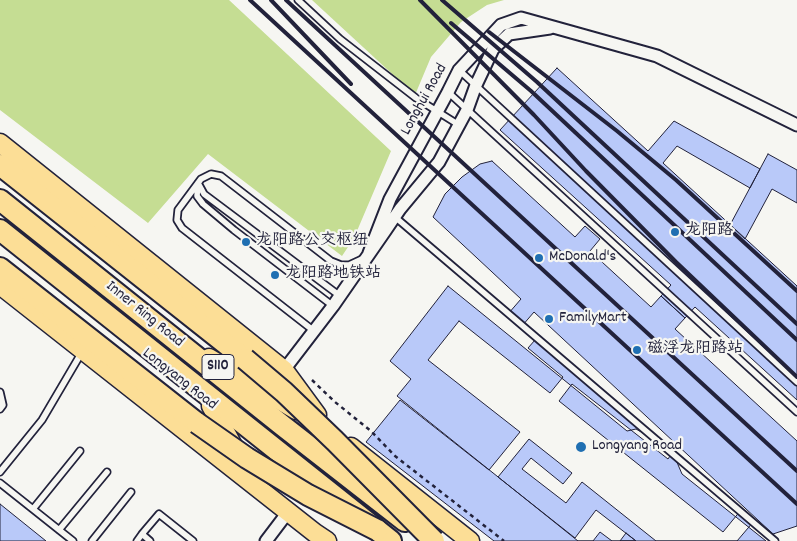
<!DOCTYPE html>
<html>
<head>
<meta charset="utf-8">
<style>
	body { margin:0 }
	canvas { display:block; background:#f6f6f2 }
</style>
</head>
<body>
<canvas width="797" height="541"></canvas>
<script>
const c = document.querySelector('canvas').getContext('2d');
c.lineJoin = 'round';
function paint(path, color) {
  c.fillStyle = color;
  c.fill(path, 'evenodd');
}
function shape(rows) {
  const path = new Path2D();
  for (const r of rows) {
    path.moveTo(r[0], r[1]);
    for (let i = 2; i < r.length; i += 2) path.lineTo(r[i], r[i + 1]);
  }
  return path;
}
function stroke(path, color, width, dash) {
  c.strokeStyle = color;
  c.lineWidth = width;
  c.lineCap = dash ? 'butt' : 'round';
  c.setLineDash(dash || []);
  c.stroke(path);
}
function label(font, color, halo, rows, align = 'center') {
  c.font = font + ' Dekko,"LXGW WenKai TC",sans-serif';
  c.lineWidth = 4.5;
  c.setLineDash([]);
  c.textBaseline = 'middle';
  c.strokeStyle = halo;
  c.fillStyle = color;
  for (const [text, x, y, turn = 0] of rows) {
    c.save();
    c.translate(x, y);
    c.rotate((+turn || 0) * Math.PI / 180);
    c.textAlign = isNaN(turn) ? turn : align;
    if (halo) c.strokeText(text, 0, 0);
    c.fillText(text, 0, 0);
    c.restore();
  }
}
paint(shape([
	[0,0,229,0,391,151,354,238,342,256,208,154,148,223,0,110],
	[312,0,504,0,487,5,461,22,431,57,415,95]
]), '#c5dd93');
const building = shape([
	[557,68,648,151,674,121,760,169,750,188,677,146,663,163,797,286,797,400,695,307,685,318,661,296,671,285,500,130,557,68],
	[768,154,797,170,797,203,772,189,745,239,730,225,768,154],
	[492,161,575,237,585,226,600,239,590,251,651,307,661,296,685,318,675,329,797,441,797,526,773,534,534,312,522,326,508,314,521,299,433,217,445,194,462,177,480,164,492,161],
	[448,286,627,431,636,429,648,436,676,460,682,474,766,541,578,541,397,396,411,379,390,361,448,286],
	[459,321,550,393,563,377,528,348,535,340,674,450,668,459,572,384,559,401,723,532,741,510,754,521,737,541,656,541,582,482,566,503,522,469,531,458,563,484,572,473,529,439,498,477,575,538,596,510,636,541,612,541,600,532,593,541,494,541,366,442,400,400,489,470,520,432,428,360,459,321],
	[0,504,46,541,0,541,0,504],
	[626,533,636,541,620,541,626,533]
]);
paint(building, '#b9c9f9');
stroke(building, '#22223b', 1);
const lane = shape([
	[298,0,340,39,416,98,459,125],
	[459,70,797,382],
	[448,92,797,412],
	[198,183,197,196,203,204,234,230,333,306],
	[198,183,204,194,340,296],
	[395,217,775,541],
	[314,331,182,228,177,220,178,210,201,179,211,174,221,176,331,261,341,265,349,265,362,259],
	[0,392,3,405,0,409],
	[0,472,42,420,82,352],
	[0,483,73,541],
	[33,509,80,451],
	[59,530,107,472],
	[92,541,131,492],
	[137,541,142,534],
	[150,541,142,534,159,514,193,541]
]);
const street = shape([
	[369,253,390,199,448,92,459,70,501,25,521,18,657,56,797,125],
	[284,370,333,306,385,231,400,209,439,162,467,110,476,85,493,49,509,34,550,28],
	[266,541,288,512]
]);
const primary = shape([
	[0,143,284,370,317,415],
	[0,285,315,533,327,541],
	[209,358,296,410],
	[211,406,236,451],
	[351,447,470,541]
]);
const highway = shape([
	[0,165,245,359],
	[0,200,283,426,405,521],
	[0,230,391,541],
	[0,268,197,423]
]);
stroke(lane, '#22223b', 9);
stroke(street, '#22223b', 15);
stroke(primary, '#22223b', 21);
stroke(highway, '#22223b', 24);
stroke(shape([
	[312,380,335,402,371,431,395,456,504,541]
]), '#22223b', 2.5, [4, 4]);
stroke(lane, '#f6f6f2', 5.5);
stroke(street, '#f6f6f2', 11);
stroke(primary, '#fcde96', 18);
stroke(highway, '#fcde96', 20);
stroke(shape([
	[250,0,797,504],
	[271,0,351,84],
	[286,0,797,471],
	[420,0,534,115,586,171,676,262,797,377],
	[442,0,537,82,797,324],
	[451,23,531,91,797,340],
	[489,32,617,131,676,180,797,291]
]), '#22223b', 4);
const highwayBridge = shape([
	[245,359,284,392,335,441,434,541],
	[197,423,247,458,308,495,377,530]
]);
stroke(highwayBridge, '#22223b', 24, []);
stroke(highwayBridge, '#fcde96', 20);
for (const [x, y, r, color] of [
	[675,232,5,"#1f6fb2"],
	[246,242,5,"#1f6fb2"],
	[539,258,5,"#1f6fb2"],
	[275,275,5,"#1f6fb2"],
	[549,319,5,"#1f6fb2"],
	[637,350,5,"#1f6fb2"],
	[581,447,6,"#1f6fb2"]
]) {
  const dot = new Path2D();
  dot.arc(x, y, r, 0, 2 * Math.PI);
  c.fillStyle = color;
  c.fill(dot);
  stroke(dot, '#f6f6f2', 2);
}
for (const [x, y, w] of [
	[218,367,32]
]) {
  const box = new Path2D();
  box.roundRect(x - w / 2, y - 12.5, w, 25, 4);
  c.fillStyle = '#f6f6f2';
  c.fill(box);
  stroke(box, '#22223b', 1);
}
label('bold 15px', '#22223b', null, [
	["S110",218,367]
]);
label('16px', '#22223b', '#f6f6f2', [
	["Longhui Road",425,100,-61],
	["Inner Ring Road",144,315,39],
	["Longyang Road",179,380,38]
]);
label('16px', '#22223b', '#f6f6f2', [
	["龙阳路",685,232],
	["龙阳路公交枢纽",256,242],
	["McDonald's",549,258],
	["龙阳路地铁站",285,275],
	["FamilyMart",559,319],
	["磁浮龙阳路站",647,350],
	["Longyang Road",592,447]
], 'left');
</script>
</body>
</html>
